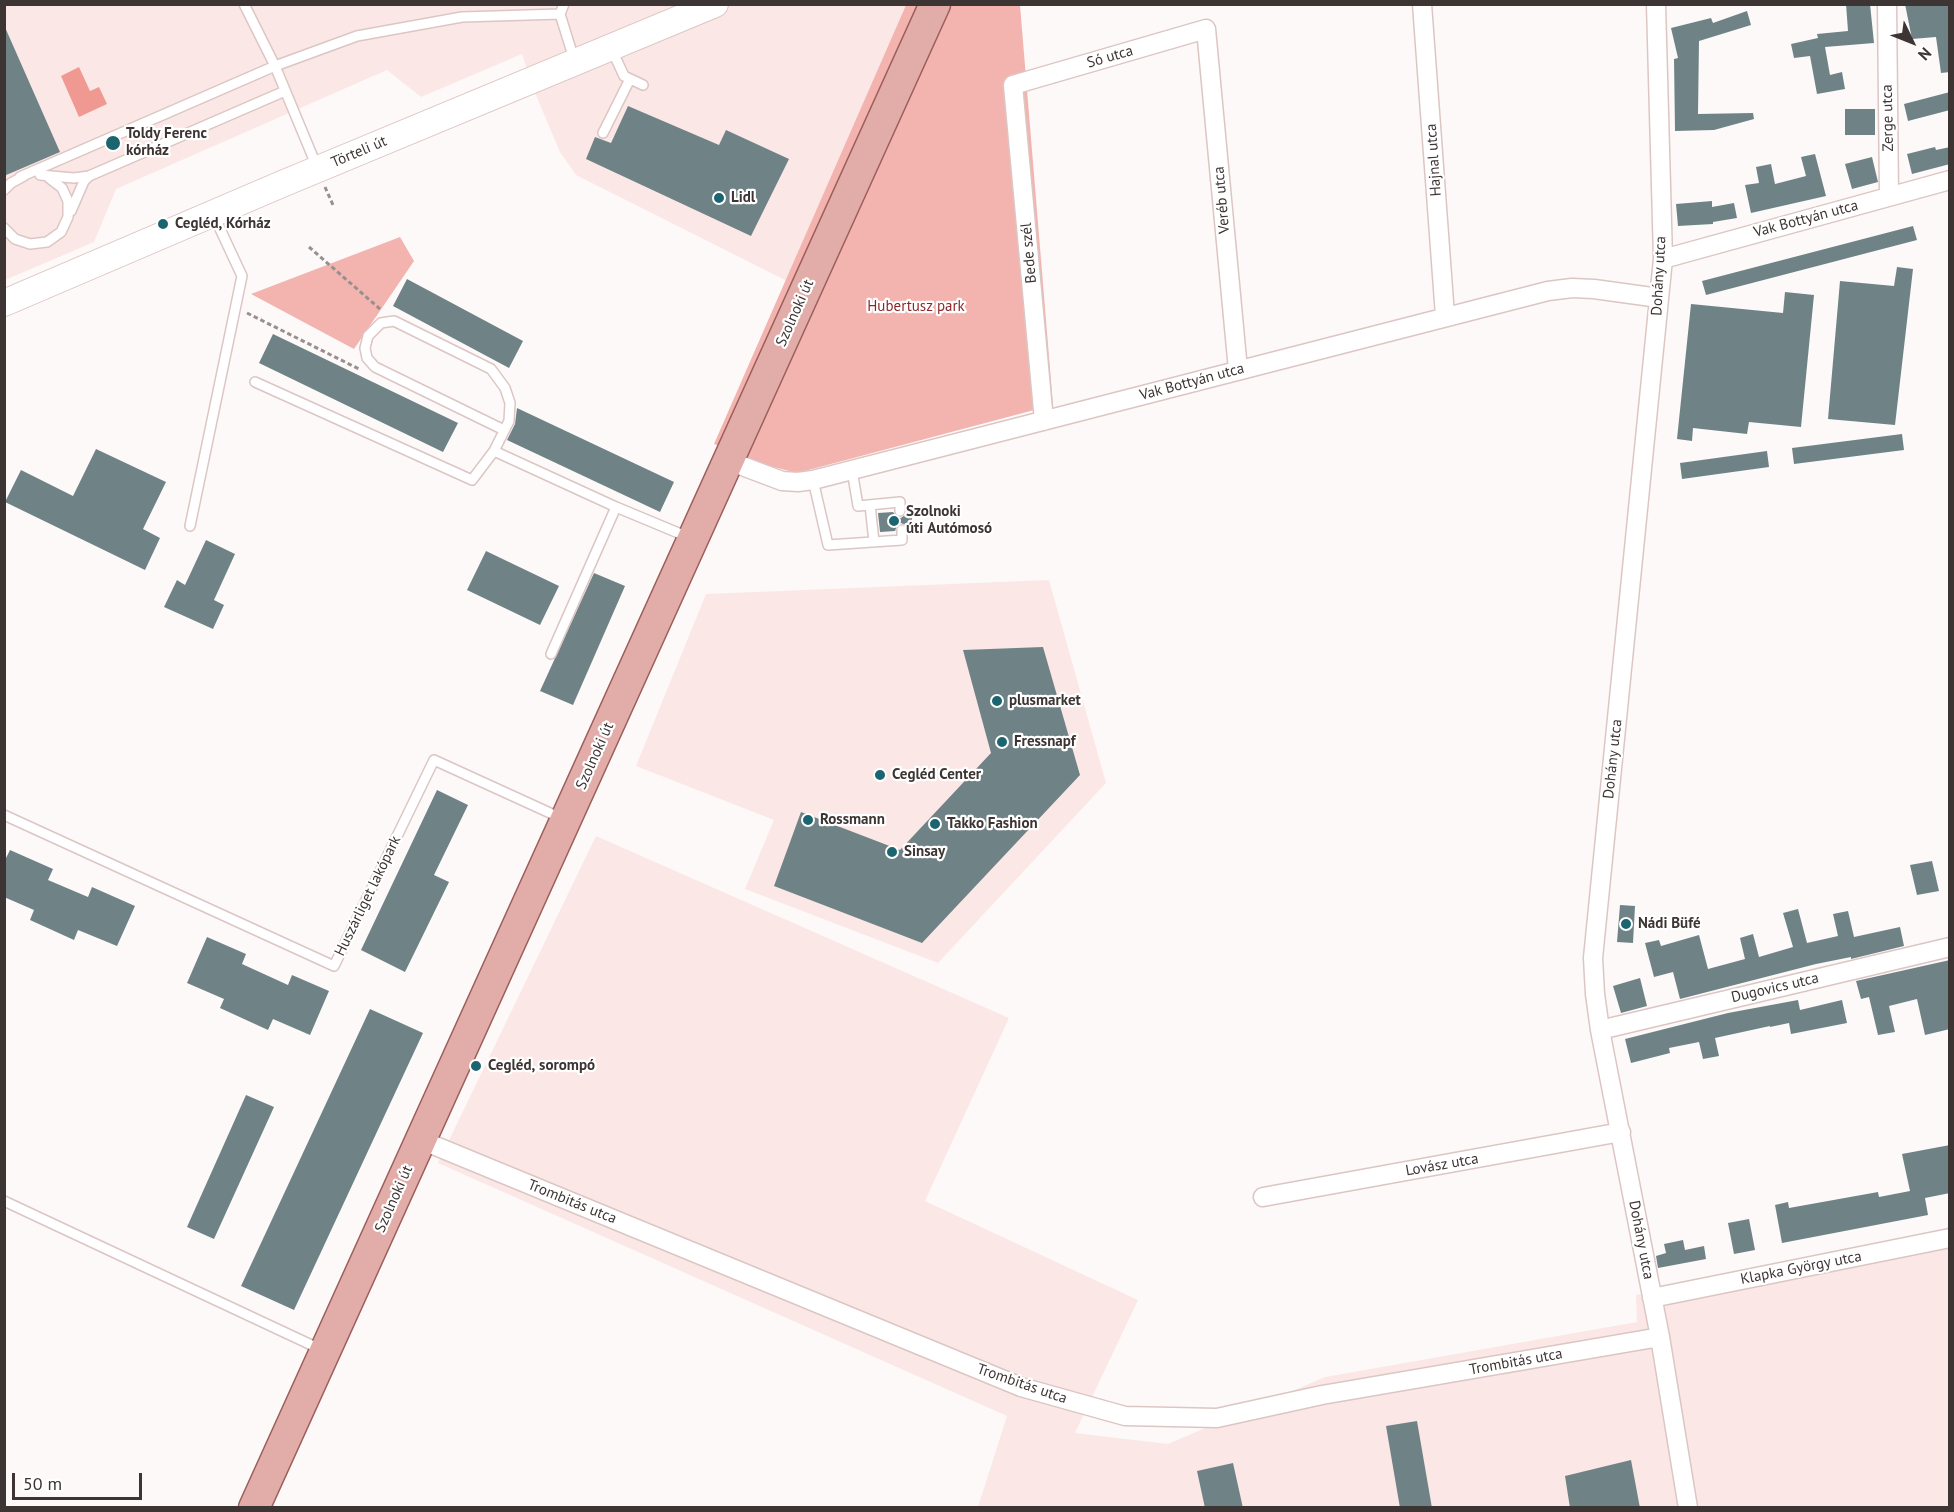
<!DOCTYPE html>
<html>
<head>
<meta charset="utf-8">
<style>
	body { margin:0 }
	#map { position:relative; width:1954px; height:1512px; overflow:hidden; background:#fdf9f8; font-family:"PT Sans",sans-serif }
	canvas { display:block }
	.frame { position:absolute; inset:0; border:6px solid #3d3534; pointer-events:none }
	.north { position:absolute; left:1882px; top:12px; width:60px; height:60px; -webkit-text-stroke:4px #fff; paint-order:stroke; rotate:133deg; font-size:16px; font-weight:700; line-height:24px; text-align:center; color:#3d3534 }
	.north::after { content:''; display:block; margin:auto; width:21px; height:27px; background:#3d3534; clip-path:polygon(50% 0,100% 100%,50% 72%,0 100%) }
	.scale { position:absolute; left:12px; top:1473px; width:130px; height:27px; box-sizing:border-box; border:3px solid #3d3534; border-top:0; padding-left:8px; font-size:18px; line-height:21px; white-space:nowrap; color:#3d3534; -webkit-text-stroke:4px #fff; paint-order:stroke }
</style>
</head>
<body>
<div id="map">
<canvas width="1954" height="1512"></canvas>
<div class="frame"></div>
<div class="north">N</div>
<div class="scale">50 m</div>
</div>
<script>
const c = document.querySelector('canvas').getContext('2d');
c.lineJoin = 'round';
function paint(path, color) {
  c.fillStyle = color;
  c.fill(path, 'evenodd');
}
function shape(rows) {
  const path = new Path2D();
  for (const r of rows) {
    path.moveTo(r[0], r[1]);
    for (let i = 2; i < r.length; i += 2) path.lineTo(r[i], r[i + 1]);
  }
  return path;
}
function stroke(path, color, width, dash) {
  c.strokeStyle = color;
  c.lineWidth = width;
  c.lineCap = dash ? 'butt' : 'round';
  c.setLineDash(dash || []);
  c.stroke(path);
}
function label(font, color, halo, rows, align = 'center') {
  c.font = font + ' "PT Sans",sans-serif';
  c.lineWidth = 4.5;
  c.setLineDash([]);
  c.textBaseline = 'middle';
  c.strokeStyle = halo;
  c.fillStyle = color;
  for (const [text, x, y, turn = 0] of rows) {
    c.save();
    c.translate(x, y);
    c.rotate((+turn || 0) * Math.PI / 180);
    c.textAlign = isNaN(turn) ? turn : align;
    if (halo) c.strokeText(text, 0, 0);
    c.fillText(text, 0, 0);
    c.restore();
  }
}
paint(shape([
	[5,5,906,5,787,281,576,175,560,152,535,93,522,54,421,97,387,70,116,189,94,242,5,280],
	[1049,580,1106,783,938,963,745,889,774,820,636,766,706,594],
	[596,836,1009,1018,925,1201,1138,1300,1075,1433,1168,1444,1325,1377,1637,1322,1636,1295,1949,1232,1949,1507,978,1507,1007,1416,438,1163]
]), '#fbe8e6');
paint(shape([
	[906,5,1020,5,1053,405,797,473,766,465,714,444],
	[400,237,414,261,354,349,251,294]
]), '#f3b4af');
paint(shape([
	[79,67,90,91,99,87,107,104,79,117,61,76]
]), '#f09993');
paint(shape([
	[1846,4,1870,4,1874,43,1825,47,1830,75,1842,72,1845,89,1817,94,1810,56,1794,58,1791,44,1818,38,1817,34,1848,31],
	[1905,4,1950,4,1950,72,1941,73,1936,37,1912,39],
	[1747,11,1751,25,1699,41,1698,114,1753,113,1754,119,1714,130,1675,131,1674,59,1678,58,1671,28,1711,18,1713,23],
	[4,25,60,152,4,176],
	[1950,92,1950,110,1908,121,1904,104],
	[628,106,719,145,726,130,789,159,751,236,586,159,595,137,611,143],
	[1845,109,1875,109,1875,135,1845,135],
	[1935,147,1936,150,1950,147,1950,164,1912,174,1907,154],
	[1815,154,1826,196,1751,213,1745,185,1759,183,1756,167,1771,164,1775,184,1806,176,1801,157],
	[1872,157,1878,182,1852,189,1845,164],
	[1712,201,1712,207,1734,203,1737,218,1713,222,1713,224,1678,226,1676,204],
	[1913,226,1917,240,1706,295,1702,281],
	[1897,267,1913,269,1895,425,1828,419,1840,281,1894,286],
	[407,279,523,341,509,368,393,306],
	[1785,292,1814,295,1801,427,1749,422,1747,434,1693,428,1692,441,1677,439,1691,304,1783,313],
	[273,334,458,423,443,452,259,363],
	[517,408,674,482,660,512,507,440,515,424],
	[1902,434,1904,450,1794,464,1792,448],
	[96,449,166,482,143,529,160,538,145,570,5,502,21,470,73,496],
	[1767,451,1769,467,1682,479,1680,463],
	[911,510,913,529,909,529,906,525,901,523,897,526,895,531,880,532,878,513,893,512,896,516,901,518,905,515,907,511],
	[206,540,235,554,214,600,224,605,213,629,164,607,177,580,185,585],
	[486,551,559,586,540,625,467,590],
	[594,573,625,586,573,705,540,691],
	[1043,647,1080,775,922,943,774,886,801,812,900,850,991,753,963,650],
	[437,790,468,805,434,875,449,882,405,972,361,950],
	[10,850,53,869,48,880,88,897,92,887,135,906,117,946,78,930,74,940,30,920,34,910,4,897,4,862],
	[1932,861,1939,891,1917,895,1910,865],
	[1620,905,1635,906,1633,943,1617,942],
	[1798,909,1807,943,1838,936,1833,914,1848,911,1854,937,1900,927,1904,946,1851,959,1851,957,1816,964,1680,999,1673,972,1654,977,1645,943,1659,940,1661,946,1699,935,1708,969,1745,959,1740,938,1753,934,1759,957,1793,947,1783,913],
	[207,937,246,954,242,964,288,985,292,975,329,991,310,1035,273,1019,268,1030,220,1008,224,999,187,983],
	[1950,960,1950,1029,1925,1035,1917,999,1889,1006,1895,1032,1878,1035,1869,997,1861,999,1856,981],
	[1640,978,1647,1006,1621,1013,1613,986],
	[1798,1000,1800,1010,1842,1000,1847,1023,1791,1034,1789,1023,1770,1027,1770,1026,1715,1038,1719,1056,1703,1059,1699,1042,1669,1048,1670,1053,1631,1063,1625,1039,1728,1013],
	[370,1009,423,1033,294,1310,241,1286],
	[246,1095,274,1107,214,1239,187,1227],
	[1950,1145,1950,1193,1925,1198,1928,1215,1782,1243,1775,1205,1788,1202,1789,1208,1878,1192,1879,1197,1910,1191,1902,1154],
	[1749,1219,1755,1250,1734,1254,1728,1223],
	[1683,1240,1685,1250,1704,1246,1706,1259,1658,1268,1656,1256,1666,1253,1664,1244],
	[1417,1421,1432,1508,1400,1508,1386,1426],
	[1631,1460,1640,1508,1570,1508,1565,1476],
	[1233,1463,1243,1508,1205,1508,1197,1471]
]), '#6f8387');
const lane = shape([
	[244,4,275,66,317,167],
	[564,4,560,14,574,59],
	[612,50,624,76,643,85],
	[603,133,630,79],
	[40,175,74,178,89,176,285,91],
	[20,177,275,66,357,36,462,17,560,14],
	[4,190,11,183,24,176],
	[71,211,84,181,89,176],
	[4,228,15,239,30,244,47,242,61,232,68,217,68,201,62,188,49,178],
	[255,382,472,480,494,451],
	[504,430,375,367,367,358,365,348,368,336,381,323,394,321,491,369,505,388,510,403,509,421,494,451,616,507,688,537],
	[852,470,858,506,900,502,900,511],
	[813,480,828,545,902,540,902,530],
	[870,505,874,542],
	[190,526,242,276,214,216],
	[551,654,616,507],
	[4,815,334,966,434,760,561,818],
	[4,1201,320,1349]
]);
const street = shape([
	[1422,4,1445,316],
	[1656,4,1663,259,1593,958,1595,994,1600,1030,1660,1337,1688,1508],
	[1887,4,1889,196],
	[1663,259,1950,180],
	[1044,421,1013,85,1206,29,1238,370],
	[729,461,782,481,798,482,813,480,1548,291,1572,288,1594,289,1659,298],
	[1600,1030,1950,947],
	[421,1140,1021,1387,1125,1416,1217,1418,1322,1395,1660,1337],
	[1263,1197,1621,1132],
	[1652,1298,1950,1238]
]);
const secondary = shape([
	[4,303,282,184,715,4]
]);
const primary = shape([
	[254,1508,935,4]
]);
stroke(lane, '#dcc6c4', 12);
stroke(street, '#dcc6c4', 21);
stroke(secondary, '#dcc6c4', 28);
stroke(primary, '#9c5e5a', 33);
stroke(shape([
	[325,187,333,205],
	[309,247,380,309],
	[247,313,359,369]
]), '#96908f', 3, [4.5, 3]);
stroke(lane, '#fff', 9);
stroke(street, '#fff', 18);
stroke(secondary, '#fff', 26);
stroke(primary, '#e2aca9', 30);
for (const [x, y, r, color] of [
	[113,143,8,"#1b6571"],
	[719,198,6,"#1b6571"],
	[163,224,6,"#1b6571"],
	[894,521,6,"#1b6571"],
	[997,701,6,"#1b6571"],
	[1002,742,6,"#1b6571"],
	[880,775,6,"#1b6571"],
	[808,820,6,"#1b6571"],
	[935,824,6,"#1b6571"],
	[892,852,6,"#1b6571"],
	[1626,924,6,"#1b6571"],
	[476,1066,6,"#1b6571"]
]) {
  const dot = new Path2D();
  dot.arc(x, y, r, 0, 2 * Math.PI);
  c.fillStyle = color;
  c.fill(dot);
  stroke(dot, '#fff', 2);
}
label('15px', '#3d3534', '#fff', [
	["Só utca",1110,57,-16],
	["Zerge utca",1888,118,-91],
	["Törteli út",359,152,-23],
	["Hajnal utca",1434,160,-94],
	["Veréb utca",1222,200,-95],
	["Vak Bottyán utca",1806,219,-15],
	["Bede szél",1029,253,-95],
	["Dohány utca",1659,276,-87],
	["Szolnoki út",795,313,-66],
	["Vak Bottyán utca",1192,382,-15],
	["Szolnoki út",595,756,-66],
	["Dohány utca",1613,759,-84],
	["Huszárliget lakópark",368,896,-64],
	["Dugovics utca",1775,988,-13],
	["Lovász utca",1442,1165,-10],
	["Szolnoki út",394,1199,-66],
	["Trombitás utca",572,1202,22],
	["Dohány utca",1641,1240,79],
	["Klapka György utca",1801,1268,-11],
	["Trombitás utca",1516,1362,-10],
	["Trombitás utca",1022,1384,19]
]);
label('bold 15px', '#3d3534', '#fff', [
	["Toldy Ferenc",126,134],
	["kórház",126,151],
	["Lidl",731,198],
	["Cegléd, Kórház",175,224],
	["Szolnoki",906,512],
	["úti Autómosó",906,529],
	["plusmarket",1009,701],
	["Fressnapf",1014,742],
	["Cegléd Center",892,775],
	["Rossmann",820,820],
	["Takko Fashion",947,824],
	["Sinsay",904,852],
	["Nádi Büfé",1638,924],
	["Cegléd, sorompó",488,1066]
], 'left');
label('15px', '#8c2729', '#fff', [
	["Hubertusz park",916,307]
]);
</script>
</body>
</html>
